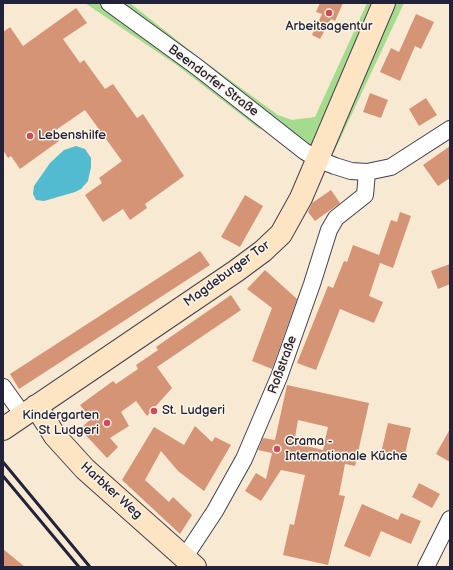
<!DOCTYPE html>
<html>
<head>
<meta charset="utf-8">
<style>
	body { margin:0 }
	#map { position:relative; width:453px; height:570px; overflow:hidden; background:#f8e9d3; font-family:"Balsamiq Sans",sans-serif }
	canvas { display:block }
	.frame { position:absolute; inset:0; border:4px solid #22223b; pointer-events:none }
</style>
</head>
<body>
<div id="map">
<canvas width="453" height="570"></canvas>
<div class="frame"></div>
</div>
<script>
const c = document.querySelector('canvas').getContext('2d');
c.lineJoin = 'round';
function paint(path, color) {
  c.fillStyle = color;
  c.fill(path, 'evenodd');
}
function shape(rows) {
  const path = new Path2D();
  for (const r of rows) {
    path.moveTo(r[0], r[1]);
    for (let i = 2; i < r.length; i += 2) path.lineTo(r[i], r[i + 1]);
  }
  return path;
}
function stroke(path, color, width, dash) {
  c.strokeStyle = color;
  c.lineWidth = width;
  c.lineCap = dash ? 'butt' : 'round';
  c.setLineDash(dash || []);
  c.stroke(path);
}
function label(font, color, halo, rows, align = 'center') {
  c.font = font + ' "Balsamiq Sans",sans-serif';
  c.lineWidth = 3;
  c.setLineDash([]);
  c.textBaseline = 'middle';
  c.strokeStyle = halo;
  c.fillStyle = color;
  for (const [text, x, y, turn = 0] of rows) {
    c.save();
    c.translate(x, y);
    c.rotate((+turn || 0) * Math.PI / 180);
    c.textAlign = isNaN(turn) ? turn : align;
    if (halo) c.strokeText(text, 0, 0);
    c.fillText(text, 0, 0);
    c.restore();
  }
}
paint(shape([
	[85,3,130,3,197,56,278,115,292,120,315,117,367,3,404,3,326,169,268,131,258,128,178,66]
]), '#a4db8d');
paint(shape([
	[76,146,85,149,91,158,91,167,88,181,81,189,75,192,44,201,36,200,33,194,34,186,50,163,64,150]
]), '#52bbcf');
paint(shape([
	[320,3,343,3,335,21,331,19,320,39,312,35,322,14,316,12],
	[76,8,87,23,63,39,80,63,84,60,105,89,113,84,137,118,143,114,184,176,145,204,147,208,130,220,123,209,103,222,85,195,102,183,99,178,122,161,85,110,53,132,59,141,20,169,11,156,8,158,3,150,3,32,10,27,23,46],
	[416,14,434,22,421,49,415,46,400,81,380,72,391,48,399,52],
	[370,93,388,100,381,118,363,112],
	[426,98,437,115,419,126,409,109],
	[450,146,450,178,438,186,423,165],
	[331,190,340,203,315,221,308,212,312,203],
	[245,195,263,206,240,247,221,237],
	[400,212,411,216,393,268,380,263,369,296,383,302,374,323,340,309,316,370,297,363,328,286,333,288,344,261,347,262,353,245,379,255,391,220,397,222],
	[200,251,210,265,19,389,10,374],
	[450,264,450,284,438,289,431,271],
	[265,270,297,299,272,369,252,361,272,308,247,289],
	[231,295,241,310,157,367,172,388,147,416,136,401,121,412,129,426,110,438,118,447,107,458,80,429,91,419,80,405,113,381,116,384,138,369,136,365,158,350,156,347],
	[287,385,369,403,355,466,345,464,339,495,345,496,328,565,283,555,290,524,294,525,305,475,281,470,261,501,245,491,256,473,266,479,272,453,258,450,263,438,275,440],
	[298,420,328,427,323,450,294,443],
	[388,423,411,428,404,458,381,453],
	[195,426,212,442,215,437,231,445,204,491,178,471,161,451,145,480,169,502,173,497,192,515,180,534,122,480,154,427,184,445],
	[450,429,450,462,436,454],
	[419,483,440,494,432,508,412,497],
	[362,504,398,520,401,513,421,521,411,544,381,531,370,557,344,546],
	[3,549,25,567,3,567]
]), '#d59476');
const street = shape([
	[109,3,197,67,304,151,317,159,335,166,351,171,367,172,391,167,450,129],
	[3,387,23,415],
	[184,558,215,511,244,459,279,377,312,284,329,230,336,218,365,195,367,172],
	[426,567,450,519]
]);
const secondary = shape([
	[36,406,55,436,85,469,195,567],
	[3,429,236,271,263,251,281,234,301,198,384,3]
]);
stroke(street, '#424052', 18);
stroke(secondary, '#424052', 24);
stroke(street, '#fff', 16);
stroke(secondary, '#fde5c4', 22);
stroke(shape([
	[3,462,90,567],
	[3,476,79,567]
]), '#22223b', 3);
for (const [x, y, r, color] of [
	[329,13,4,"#d1495b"],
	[30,136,4,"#d1495b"],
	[154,411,4,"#d1495b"],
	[107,423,4,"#d1495b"],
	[277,449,4,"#d1495b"]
]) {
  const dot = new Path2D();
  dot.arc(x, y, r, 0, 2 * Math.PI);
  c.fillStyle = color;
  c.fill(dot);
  stroke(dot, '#fcf5e5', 1.5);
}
label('13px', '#22223b', '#fcf5e5', [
	["Arbeitsagentur",329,27,"center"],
	["Lebenshilfe",38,136],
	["St. Ludgeri",162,411],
	["Kindergarten",99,416,"right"],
	["St Ludgeri",99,431,"right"],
	["Crama -",285,442],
	["Internationale Küche",285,457]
], 'left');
label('13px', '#22223b', '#fcf5e5', [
	["Beendorfer Straße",213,81,37],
	["Magdeburger Tor",227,274,-36],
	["Roßstraße",283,365,-70],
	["Harbker Weg",111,491,42]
]);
</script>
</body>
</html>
